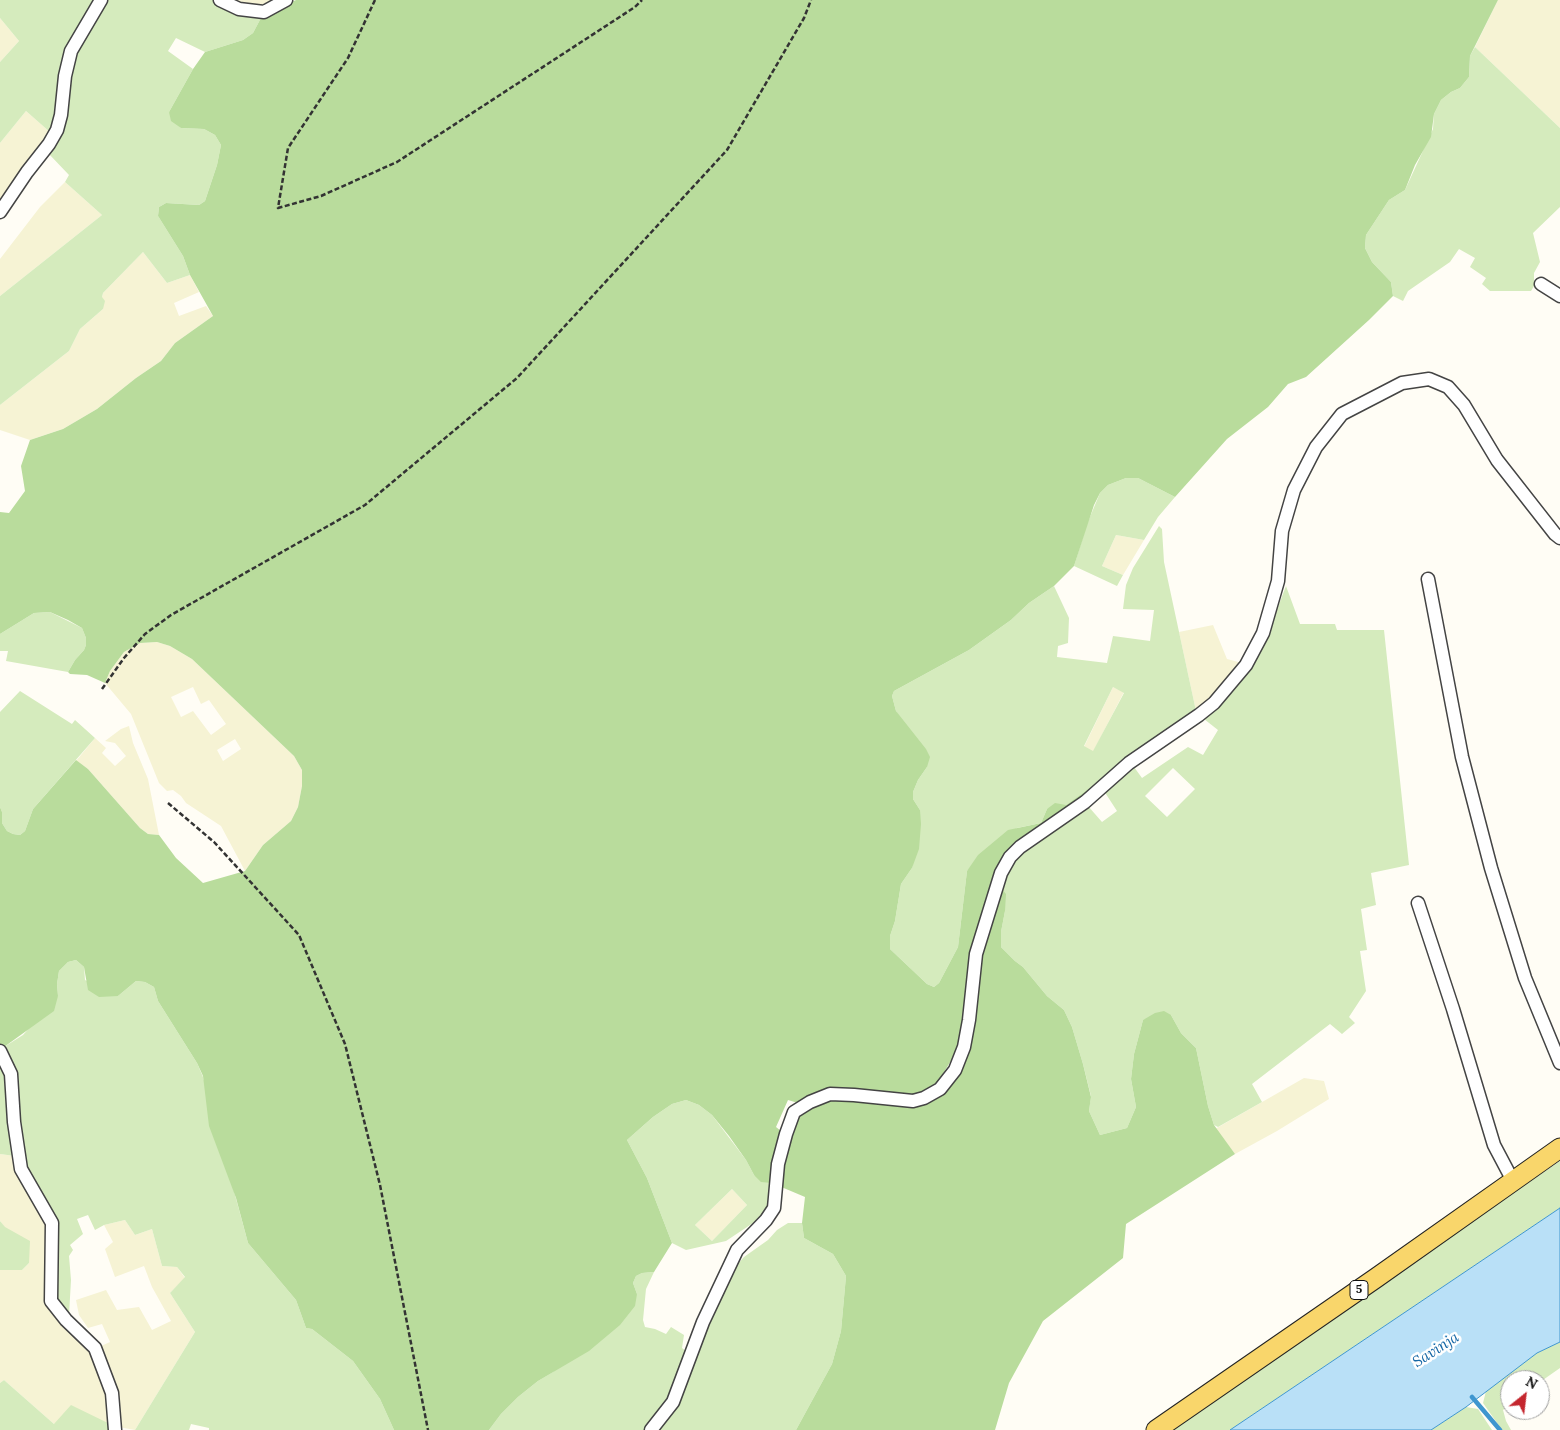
<!DOCTYPE html>
<html>
<head>
<meta charset="utf-8">
<style>
	body { margin:0 }
	#map { position:relative; width:1560px; height:1430px; overflow:hidden; background:#fffdf5; font-family:Lora,serif }
	canvas { display:block }
	.north { position:absolute; left:1500px; top:1370px; width:50px; height:50px; box-sizing:border-box; background:#fff; border:1px solid #a0a0a0; border-radius:50%; rotate:29deg; font-size:14px; font-weight:700; line-height:20px; text-align:center; color:#111 }
	.north::after { content:''; display:block; margin:auto; width:18px; height:22px; background:#c4262e; clip-path:polygon(50% 0,100% 100%,50% 72%,0 100%) }
</style>
</head>
<body>
<div id="map">
<canvas width="1560" height="1430"></canvas>
<div class="north">N</div>
</div>
<script>
const c = document.querySelector('canvas').getContext('2d');
c.lineJoin = 'round';
function paint(path, color) {
  c.fillStyle = color;
  c.fill(path, 'evenodd');
}
function shape(rows) {
  const path = new Path2D();
  for (const r of rows) {
    path.moveTo(r[0], r[1]);
    for (let i = 2; i < r.length; i += 2) path.lineTo(r[i], r[i + 1]);
  }
  return path;
}
function stroke(path, color, width, dash) {
  c.strokeStyle = color;
  c.lineWidth = width;
  c.lineCap = dash ? 'butt' : 'round';
  c.setLineDash(dash || []);
  c.stroke(path);
}
function label(font, color, halo, rows, align = 'center') {
  c.font = font + ' Lora,serif';
  c.lineWidth = 5;
  c.setLineDash([]);
  c.textBaseline = 'middle';
  c.strokeStyle = halo;
  c.fillStyle = color;
  for (const [text, x, y, turn = 0] of rows) {
    c.save();
    c.translate(x, y);
    c.rotate((+turn || 0) * Math.PI / 180);
    c.textAlign = isNaN(turn) ? turn : align;
    if (halo) c.strokeText(text, 0, 0);
    c.fillText(text, 0, 0);
    c.restore();
  }
}
paint(shape([
	[230,0,272,0,259,6,248,6],
	[1498,0,1560,0,1560,128,1475,47],
	[0,18,19,41,0,62],
	[26,111,51,133,0,204,0,143],
	[65,182,102,215,0,296,0,259,40,207],
	[143,252,167,283,190,275,199,292,174,303,179,316,206,306,213,316,175,343,161,361,136,378,97,409,63,429,30,440,0,430,0,405,69,351,80,329,103,309,102,297,103,293],
	[1116,535,1144,540,1123,575,1102,566],
	[1213,625,1227,659,1242,663,1221,689,1196,711,1179,632],
	[157,642,170,646,192,659,294,756,302,770,302,786,298,807,291,821,263,845,245,871,221,826,186,803,181,796,173,790,167,791,159,783,131,714,105,683,110,671,124,652,140,643],
	[193,687,201,704,209,700,226,724,211,735,193,711,181,717,171,697],
	[235,739,241,749,223,761,217,750],
	[1113,687,1124,692,1093,752,1084,747],
	[129,726,133,743,148,779,159,835,148,834,140,828,88,769,76,761,95,738,106,748,102,753,115,766,126,756,115,743,105,741,121,729],
	[1304,1078,1324,1081,1329,1099,1277,1131,1235,1154,1215,1129],
	[0,1154,15,1156,45,1215,49,1300,82,1332,105,1380,112,1425,54,1424,4,1380,0,1383,0,1270,22,1270,29,1263,0,1221],
	[732,1189,747,1205,712,1241,695,1225],
	[125,1220,135,1235,152,1229,162,1266,177,1267,185,1278,170,1293,195,1332,135,1430,119,1427,99,1347,110,1342,102,1324,88,1328,79,1315,76,1300,106,1290,117,1310,139,1307,152,1330,171,1321,152,1287,144,1266,115,1277,105,1249,113,1242,104,1225]
]), '#f6f3d4');
paint(shape([
	[0,0,96,0,68,50,58,113,51,133,26,111,0,143,0,62,19,41,0,18],
	[105,0,213,0,220,6,262,16,253,33,243,40,205,52,176,38,168,51,193,69,169,112,181,128,204,129,215,135,221,145,217,165,205,201,199,205,166,203,159,207,158,216,183,256,190,275,167,283,143,252,103,293,102,297,105,301,103,309,80,329,69,351,0,405,0,296,102,215,65,182,69,175,48,153,76,53],
	[1475,47,1560,128,1560,207,1533,233,1540,262,1534,273,1534,286,1531,291,1490,291,1482,284,1486,278,1470,267,1475,258,1459,249,1450,262,1408,291,1403,301,1393,296,1391,282,1372,262,1365,248,1366,235,1389,200,1405,190,1433,129,1434,114,1441,100,1451,92,1460,88,1469,77,1470,56],
	[1126,478,1138,478,1175,497,1158,517,1144,540,1116,535,1102,566,1123,575,1117,586,1074,566,1087,524,1100,493,1108,485],
	[1159,526,1162,529,1164,562,1196,711,1092,791,1089,790,1066,805,1047,809,1041,823,1017,828,967,871,958,947,939,983,934,987,927,984,890,949,890,936,895,921,901,884,912,868,920,810,913,799,913,792,918,780,927,767,896,711,892,696,894,691,969,650,1011,620,1029,603,1054,586,1069,618,1068,643,1058,646,1057,657,1107,663,1113,636,1150,641,1154,610,1123,609,1126,585,1133,568],
	[1113,687,1124,693,1093,751,1084,746],
	[1286,586,1300,624,1335,624,1337,630,1384,630,1409,865,1371,873,1376,905,1361,909,1367,950,1360,951,1366,991,1349,1017,1355,1023,1342,1034,1330,1024,1252,1084,1262,1102,1218,1127,1214,1125,1208,1106,1196,1048,1181,1033,1171,1015,1143,1020,1134,1054,1131,1079,1136,1107,1127,1128,1100,1135,1089,1111,1091,1096,1083,1064,1072,1027,1064,1010,1047,996,1023,967,1015,961,1001,947,1001,932,1005,911,1000,887,1019,852,1088,806,1102,822,1117,811,1104,791,1134,767,1142,778,1188,747,1203,755,1218,730,1204,719,1220,706,1267,636],
	[1173,768,1195,789,1167,817,1145,796],
	[50,612,82,628,86,638,86,645,84,650,75,660,68,672,6,661,8,651,0,651,0,634,34,613],
	[20,691,72,724,75,720,95,738,33,809,25,831,20,835,13,834,7,831,2,823,2,812,0,807,0,712],
	[76,960,84,967,85,980,118,996,136,981,145,982,154,987,158,1001,197,1063,203,1077,248,1243,296,1300,306,1328,312,1329,353,1361,380,1399,394,1430,209,1430,209,1428,191,1424,189,1430,135,1430,195,1332,170,1293,185,1277,177,1267,162,1266,152,1229,135,1235,125,1220,104,1225,95,1230,88,1215,77,1219,83,1234,70,1245,73,1250,69,1256,71,1280,69,1315,57,1303,57,1249,25,1167,15,1079,11,1060,4,1047,23,1035,58,996,57,984,59,971,68,962],
	[0,1053,5,1059,15,1156,0,1154],
	[686,1100,699,1105,712,1115,746,1160,754,1175,772,1183,770,1202,765,1215,726,1241,686,1250,672,1243,647,1178,627,1140,653,1117,672,1104],
	[732,1189,747,1205,712,1241,695,1225],
	[1560,1161,1560,1208,1230,1430,1173,1430,1442,1241],
	[0,1221,5,1227,30,1241,29,1263,22,1270,0,1270],
	[788,1223,802,1223,804,1238,833,1254,846,1276,841,1331,832,1364,796,1430,657,1430,701,1338,705,1334,727,1276,744,1257,768,1240,777,1230],
	[654,1272,646,1289,643,1320,645,1327,655,1329,666,1334,671,1327,684,1335,682,1348,687,1352,673,1395,650,1430,489,1430,501,1414,518,1397,538,1381,553,1372,637,1294,633,1283,636,1276,642,1273],
	[1560,1342,1560,1368,1540,1382,1540,1380,1510,1380,1510,1404,1503,1410,1506,1421,1511,1430,1502,1430,1483,1403,1486,1391,1537,1353],
	[4,1380,54,1424,71,1405,112,1425,112,1430,0,1430,0,1383],
	[1466,1407,1478,1409,1492,1430,1431,1430]
]), '#d5ebbd');
paint(shape([
	[296,0,1498,0,1470,56,1469,77,1460,88,1451,92,1441,100,1434,114,1431,137,1415,165,1405,190,1389,200,1366,235,1365,248,1372,262,1391,282,1393,296,1369,320,1306,377,1288,384,1268,407,1227,439,1175,497,1138,478,1126,478,1108,485,1100,493,1094,505,1074,566,1054,586,1029,603,1011,620,969,650,894,691,892,696,896,711,926,749,930,757,927,767,918,780,913,792,913,799,920,810,921,824,919,849,912,868,901,884,895,921,890,936,890,949,927,984,934,987,939,983,958,947,967,871,978,855,1008,830,1041,823,1047,809,1055,803,1066,805,1089,789,1092,791,1010,852,964,1018,957,1051,936,1085,921,1095,905,1098,853,1091,798,1103,788,1100,776,1127,781,1131,772,1183,761,1182,754,1175,746,1160,729,1136,712,1115,699,1105,686,1100,672,1104,653,1117,627,1140,647,1178,672,1243,654,1272,642,1273,636,1276,633,1283,637,1294,635,1306,620,1325,589,1351,538,1381,518,1397,501,1414,489,1430,394,1430,380,1399,353,1361,312,1329,306,1328,296,1300,248,1243,236,1198,209,1126,203,1076,197,1063,158,1001,154,987,145,982,136,981,118,996,99,997,88,990,84,967,76,960,68,962,59,971,57,984,58,996,54,1011,4,1047,0,1045,0,807,2,812,2,823,7,831,13,834,20,835,25,831,33,809,76,760,88,769,140,828,148,834,159,835,176,858,203,883,245,871,263,845,291,821,298,807,302,786,302,770,294,756,192,659,170,646,157,642,140,643,124,652,110,671,105,683,87,675,70,674,68,672,75,660,84,650,86,645,86,638,82,628,68,620,50,612,34,613,0,634,0,512,9,513,25,491,21,466,30,440,63,429,97,409,136,378,161,361,175,343,213,316,190,275,183,256,158,216,159,207,166,203,199,205,205,201,217,165,221,145,215,135,204,129,181,128,171,121,169,112,193,69,205,52,243,40,253,33,262,16],
	[1000,887,1006,894,1005,911,1001,932,1001,947,1015,961,1023,967,1047,996,1064,1010,1072,1027,1083,1064,1091,1097,1089,1111,1100,1135,1127,1128,1136,1107,1131,1079,1134,1054,1143,1020,1155,1013,1164,1011,1171,1015,1181,1033,1196,1048,1208,1106,1214,1125,1235,1154,1126,1224,1123,1258,1043,1321,1009,1383,995,1430,796,1430,832,1364,841,1331,846,1276,833,1254,804,1238,802,1223,805,1197,779,1186,781,1164,798,1117,813,1104,834,1098,880,1102,945,1091,975,992,984,942]
]), '#b9dc9c');
const water = shape([
	[1560,1208,1560,1342,1537,1353,1466,1407,1431,1430,1230,1430,1560,1208]
]);
paint(water, '#b9e0f7');
stroke(water, '#3f96cf', 1);
stroke(shape([
	[1472,1397,1500,1430]
]), '#3f96cf', 4.5);
const minor = shape([
	[220,0,239,9,264,12,286,0],
	[0,212,27,172,49,144,57,130,61,115,65,76,71,51,101,0],
	[1541,284,1560,296],
	[1428,579,1462,757,1491,868,1525,978,1560,1063],
	[1418,903,1453,1009,1494,1145,1513,1181],
	[0,1051,11,1074,14,1122,21,1169,52,1223,51,1301,66,1320,95,1348,112,1393,115,1430],
	[651,1430,673,1402,703,1322,737,1250,766,1220,774,1208,778,1164,786,1134,794,1112,810,1102,830,1094,854,1095,913,1101,924,1098,940,1089,955,1070,964,1047,969,1020,976,954,1001,873,1010,857,1020,847,1085,802,1129,763,1199,715,1214,703,1246,665,1263,633,1278,581,1282,531,1294,490,1316,447,1342,414,1402,383,1429,379,1448,387,1464,405,1497,460,1555,534,1560,538]
]);
const primary = shape([
	[1156,1430,1376,1278,1560,1148]
]);
stroke(minor, '#444', 15);
stroke(primary, '#222', 21);
stroke(shape([
	[375,0,348,58,288,148,278,208,321,196,397,162,635,7,642,0],
	[102,689,124,658,145,634,171,615,365,505,517,378,727,150,804,18,811,0],
	[168,803,214,842,299,935,345,1044,380,1185,428,1430]
]), '#333', 2.5, [5, 2.5]);
stroke(minor, '#fff', 12);
stroke(primary, '#f9d66b', 19);
for (const [x, y, w] of [
	[1359,1290,18]
]) {
  const box = new Path2D();
  box.roundRect(x - w / 2, y - 9.5, w, 19, 4);
  c.fillStyle = '#fff';
  c.fill(box);
  stroke(box, '#111', 1);
}
label('bold 12px', '#111', null, [
	["5",1359,1290]
]);
label('italic 15px', '#1768a6', '#fff', [
	["Savinja",1436,1350,-33]
]);
</script>
</body>
</html>
